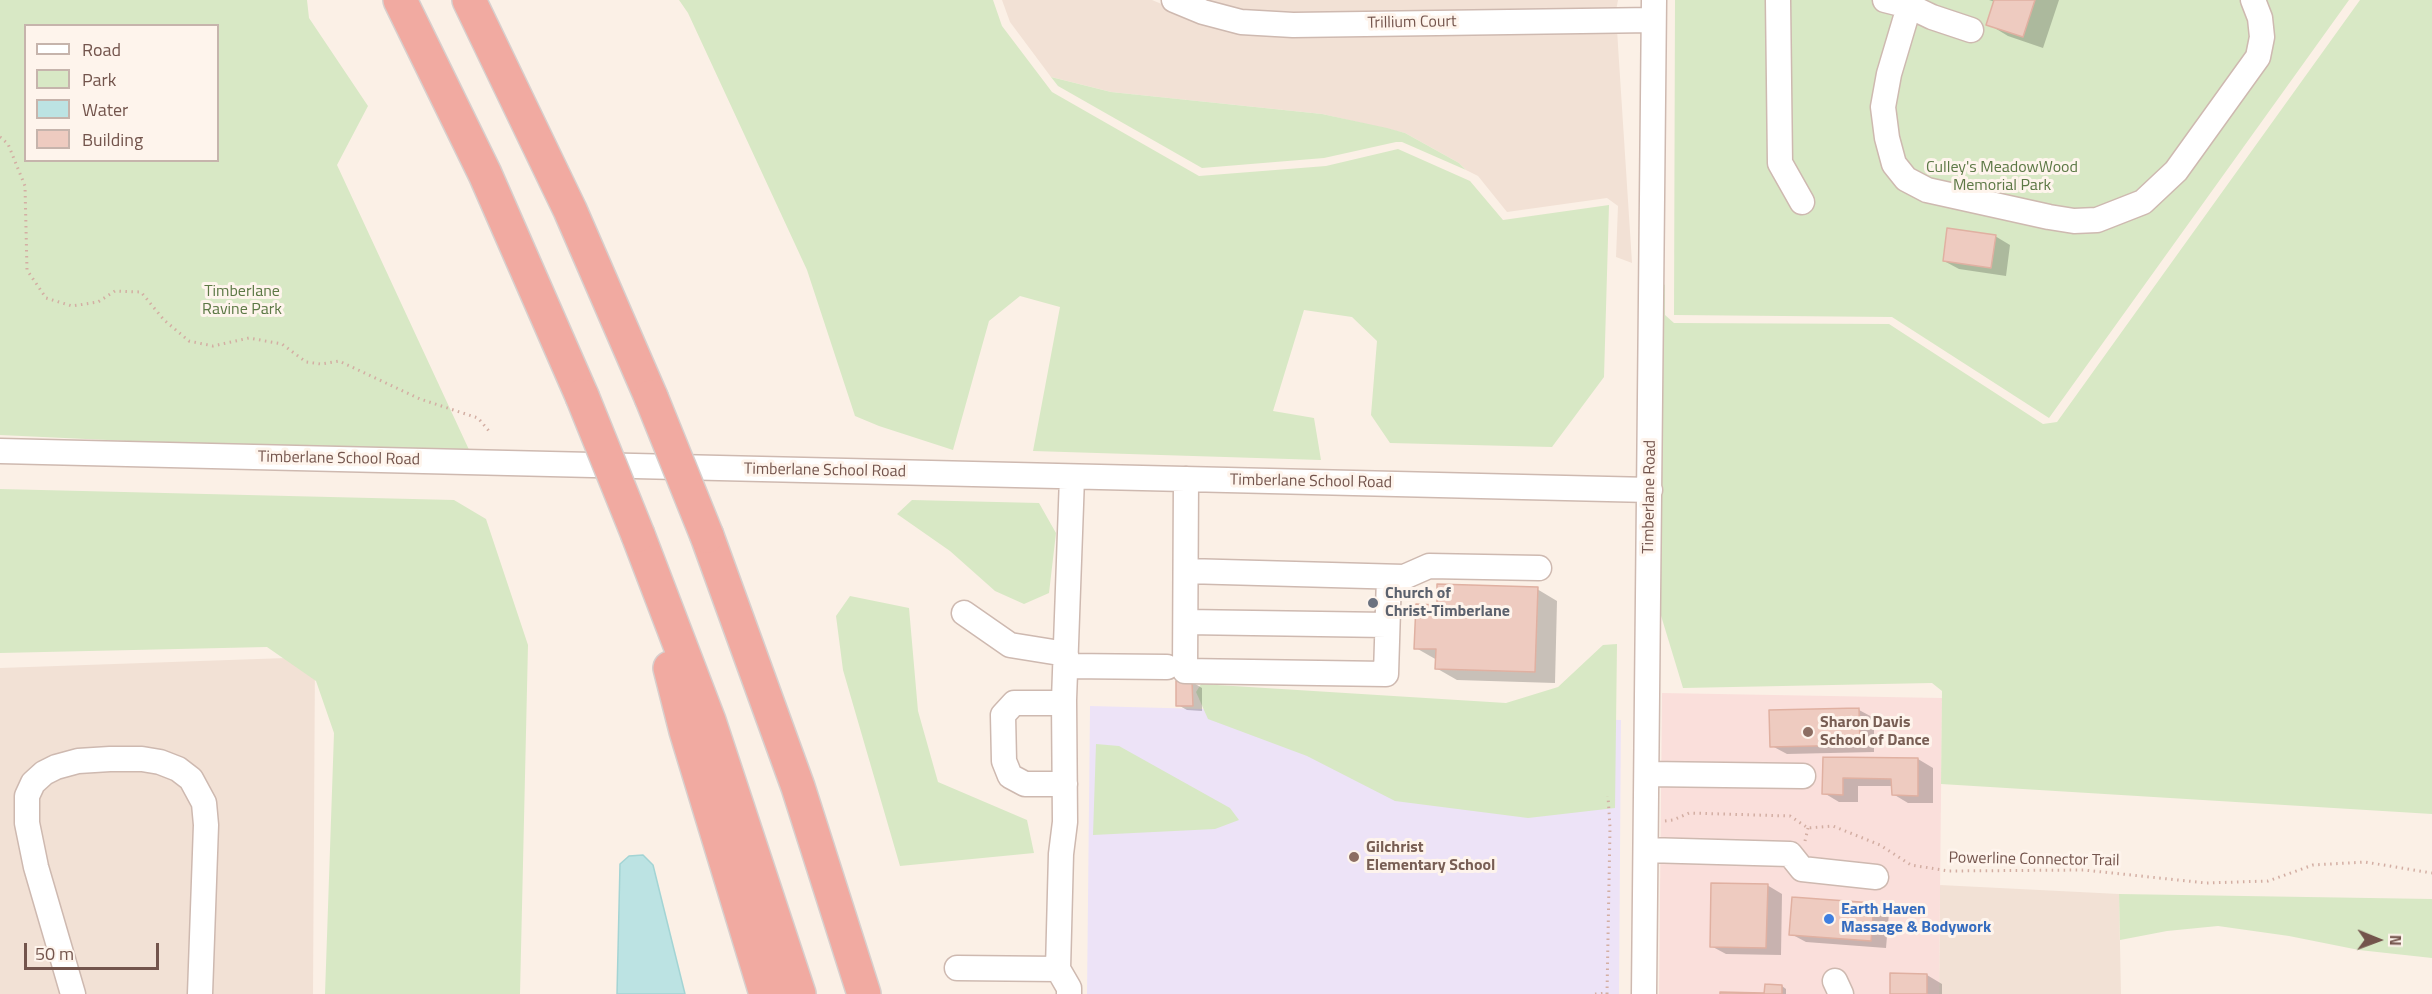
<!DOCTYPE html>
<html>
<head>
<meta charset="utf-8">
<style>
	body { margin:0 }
	#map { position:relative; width:2432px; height:994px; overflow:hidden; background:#fbf0e6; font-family:"Titillium Web",sans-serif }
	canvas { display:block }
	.legend { position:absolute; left:24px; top:24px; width:195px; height:138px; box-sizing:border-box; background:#fef4ec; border:2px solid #c6b4ac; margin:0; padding:8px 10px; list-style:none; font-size:18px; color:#73544c }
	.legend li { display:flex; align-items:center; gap:12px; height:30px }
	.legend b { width:30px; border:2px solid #c6b4ac }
	.north { position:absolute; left:2348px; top:910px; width:60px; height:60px; -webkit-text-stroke:4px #fef4ec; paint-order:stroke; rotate:91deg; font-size:16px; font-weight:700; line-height:24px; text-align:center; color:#73544c }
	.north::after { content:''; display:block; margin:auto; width:21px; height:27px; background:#73544c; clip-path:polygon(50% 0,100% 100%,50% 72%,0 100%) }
	.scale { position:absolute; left:24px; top:943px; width:135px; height:27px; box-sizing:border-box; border:3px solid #73544c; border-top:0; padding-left:8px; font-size:18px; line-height:21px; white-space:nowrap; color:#73544c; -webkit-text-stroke:4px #fef4ec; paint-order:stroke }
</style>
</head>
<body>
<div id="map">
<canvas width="2432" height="994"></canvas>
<ul class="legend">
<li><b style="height:8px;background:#fff"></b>Road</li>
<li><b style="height:16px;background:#d8e8c5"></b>Park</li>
<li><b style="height:16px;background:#bce3e3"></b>Water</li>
<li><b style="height:16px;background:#eecbc0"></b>Building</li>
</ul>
<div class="north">N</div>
<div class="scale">50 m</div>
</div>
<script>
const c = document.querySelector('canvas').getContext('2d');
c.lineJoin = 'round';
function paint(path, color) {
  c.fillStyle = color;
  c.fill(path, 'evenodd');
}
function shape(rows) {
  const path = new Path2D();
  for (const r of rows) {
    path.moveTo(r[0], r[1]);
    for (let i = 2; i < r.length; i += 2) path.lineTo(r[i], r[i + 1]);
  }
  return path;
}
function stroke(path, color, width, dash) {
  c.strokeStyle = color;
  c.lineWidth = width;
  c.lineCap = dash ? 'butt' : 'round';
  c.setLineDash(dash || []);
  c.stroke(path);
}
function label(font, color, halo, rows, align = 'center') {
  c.font = font + ' "Titillium Web",sans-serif';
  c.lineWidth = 6;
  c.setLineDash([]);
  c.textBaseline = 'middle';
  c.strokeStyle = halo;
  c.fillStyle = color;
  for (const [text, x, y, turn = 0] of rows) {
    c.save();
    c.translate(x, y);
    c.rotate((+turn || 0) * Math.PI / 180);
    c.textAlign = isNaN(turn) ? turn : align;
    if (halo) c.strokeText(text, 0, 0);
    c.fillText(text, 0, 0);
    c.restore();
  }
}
paint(shape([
	[1002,0,1152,0,1200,20,1617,30,1632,263,1616,257,1618,206,1607,198,1507,212,1478,176,1466,170,1459,163,1405,133,1322,114,1111,92,1051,77,1010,22],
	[1199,0,1618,0,1616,11,1293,16,1243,13],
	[315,657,313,994,0,994,0,668],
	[1940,885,2119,894,2121,994,1939,994]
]), '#f2e1d5');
paint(shape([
	[1662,693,1942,698,1939,994,1659,994]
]), '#fadfdb');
paint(shape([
	[1090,706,1621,720,1619,994,1087,994]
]), '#ede3f7');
paint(shape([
	[0,0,307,0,309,18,368,106,337,165,471,454,451,456,0,435],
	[26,26,218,26,218,160,26,160],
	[679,0,993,0,1002,26,1052,92,1199,176,1326,166,1398,149,1470,181,1503,220,1609,205,1604,377,1552,447,1390,443,1371,415,1377,341,1352,317,1304,310,1273,411,1314,418,1321,460,1033,451,1060,307,1020,296,989,321,953,450,879,426,855,416,807,270,688,13],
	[1675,0,2349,0,2049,418,1892,317,1674,315],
	[2360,0,2432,0,2432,814,1941,784,1942,691,1932,683,1683,688,1659,609,1662,283,1665,285,1665,315,1674,323,1889,324,2043,424,2057,422],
	[1051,77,1111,92,1322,114,1387,128,1405,133,1459,163,1466,170,1402,142,1396,142,1324,158,1202,168,1058,86],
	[0,489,454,500,486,519,528,645,520,994,325,994,334,733,316,681,267,647,0,653],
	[912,500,1039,503,1056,533,1049,593,1024,604,995,591,950,551,897,514],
	[850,596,909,608,918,711,938,782,1027,820,1034,853,900,866,843,670,836,616],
	[1617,644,1615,808,1528,818,1395,801,1307,756,1208,719,1196,692,1201,684,1506,703,1558,687,1603,645],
	[1096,744,1119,746,1230,808,1239,820,1215,829,1093,835],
	[2119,894,2432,899,2432,958,2359,950,2289,936,2218,926,2167,931,2120,940]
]), '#d8e8c5');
const water = shape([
	[643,855,653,865,685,994,617,994,620,864,629,856,643,855]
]);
paint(water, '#bce3e3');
stroke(water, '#a3d4d4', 1.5);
paint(shape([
	[1989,0,2059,0,2043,48,2008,36,1988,24,1995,2],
	[1995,236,2010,245,2006,276,1959,269,1944,261],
	[1537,589,1557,601,1555,683,1457,680,1436,668,1437,660,1416,648,1438,606],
	[1192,682,1202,688,1202,711,1187,710,1178,705],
	[1859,710,1874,718,1874,752,1787,754,1772,746],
	[1824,758,1918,759,1933,768,1933,803,1908,803,1893,794,1893,786,1858,786,1858,802,1839,802,1824,793],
	[1767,885,1782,894,1781,955,1726,954,1711,946],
	[1874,904,1889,913,1886,948,1806,942,1791,934],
	[1927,975,1942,984,1942,994,1892,994],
	[1782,986,1786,989,1786,994,1766,994]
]), '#0003');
const building = shape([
	[1994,0,2035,0,2023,37,1986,25,1994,0],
	[1947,228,1996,235,1991,268,1943,261,1947,228],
	[1437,584,1538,587,1535,672,1435,669,1436,649,1414,649,1416,604,1437,605,1437,584],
	[1176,681,1192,681,1193,706,1176,706,1176,681],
	[1859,708,1860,745,1770,747,1769,710,1859,708],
	[1823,757,1918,758,1918,796,1892,795,1891,779,1843,778,1843,795,1822,794,1823,757],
	[1711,883,1768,884,1766,948,1710,947,1711,883],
	[1792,897,1874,903,1871,941,1789,935,1792,897],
	[1890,973,1927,974,1927,994,1890,994,1890,973],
	[1765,984,1782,985,1782,994,1764,994,1765,984],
	[1720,992,1764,993,1764,994,1720,994,1720,992]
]);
paint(building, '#eecbc0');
stroke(building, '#e0b0a1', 1.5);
const minor = shape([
	[1174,0,1203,12,1241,22,1293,25,1653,20],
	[1778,0,1780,163,1802,202],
	[1885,0,1909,6,1932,17,1971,30],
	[1911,0,1889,74,1883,107,1887,138,1894,164,1906,179,1927,190,2049,217,2074,221,2097,220,2143,202,2176,171,2258,57,2262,37,2260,18,2253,0],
	[0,451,1650,490],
	[1186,479,1185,671,1386,674,1389,577],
	[1186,571,1404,577,1429,566,1539,568],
	[964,613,1010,645,1066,654],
	[1186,622,1387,625],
	[1066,666,1167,667],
	[1064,703,1014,703,1003,715,1004,761,1010,776,1025,784,1065,784],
	[1647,774,1803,776],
	[1646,850,1790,854,1802,869,1876,877],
	[957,968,1058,969],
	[1835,981,1841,994],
	[73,994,36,867,27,823,27,796,33,783,44,773,56,767,78,761,110,759,142,759,160,762,178,769,191,779,204,803,206,825,200,994],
	[1069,994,1069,988,1058,969,1061,854,1065,822,1064,700,1072,477],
	[1644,994,1654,0]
]);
const highway = shape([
	[400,0,485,174,582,396],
	[469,0,570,210,651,397],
	[638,535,709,721,799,994],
	[707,536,798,787,864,994],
	[670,668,686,731,766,994]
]);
stroke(minor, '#ceb9b0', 27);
stroke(highway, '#d8cfcd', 36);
stroke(shape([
	[0,137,8,144,25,186,27,270,46,298,72,306,98,302,115,291,141,292,164,320,189,341,213,346,249,338,282,344,306,362,321,364,339,361,420,399,478,418,489,431],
	[1665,821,1673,820,1689,813,1790,816,1808,828,1833,826,1880,845,1911,865,1949,871,2084,870,2206,883,2268,881,2313,865,2365,862,2432,873],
	[1805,841,1808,828],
	[1595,994,1607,993],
	[1607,994,1610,827,1608,796]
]), '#d3aea3', 3, [1.5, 4.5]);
stroke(minor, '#fff', 24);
stroke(highway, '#f1aaa1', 33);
const highwayBridge = shape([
	[582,396,638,535],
	[651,397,707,536]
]);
stroke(highwayBridge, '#d8cfcd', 36, []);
stroke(highwayBridge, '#f1aaa1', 33);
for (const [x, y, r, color] of [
	[1373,603,6,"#6b7280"],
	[1808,732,6,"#8d6e63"],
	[1354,857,6,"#8d6e63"],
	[1829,919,6,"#3f7fe0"]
]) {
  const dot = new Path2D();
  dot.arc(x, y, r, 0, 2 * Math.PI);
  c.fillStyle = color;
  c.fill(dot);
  stroke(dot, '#fef4ec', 2);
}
label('16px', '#73544c', '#fef4ec', [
	["Trillium Court",1412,23,-1],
	["Timberlane School Road",339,459,1],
	["Timberlane School Road",825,471,1],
	["Timberlane School Road",1311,482,1],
	["Timberlane Road",1650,497,-89],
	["Powerline Connector Trail",2034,860,1]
]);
label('16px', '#5c7845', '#fef4ec', [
	["Culley's MeadowWood",2002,168],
	["Memorial Park",2002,186],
	["Timberlane",242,292],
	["Ravine Park",242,310]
]);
label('bold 16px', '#5b616d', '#fef4ec', [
	["Church of",1385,594],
	["Christ-Timberlane",1385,612]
], 'left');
label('bold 16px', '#785e54', '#fef4ec', [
	["Sharon Davis",1820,723],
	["School of Dance",1820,741],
	["Gilchrist",1366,848],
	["Elementary School",1366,866]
], 'left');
label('bold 16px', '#366cbe', '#fef4ec', [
	["Earth Haven",1841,910],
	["Massage & Bodywork",1841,928]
], 'left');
</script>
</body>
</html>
